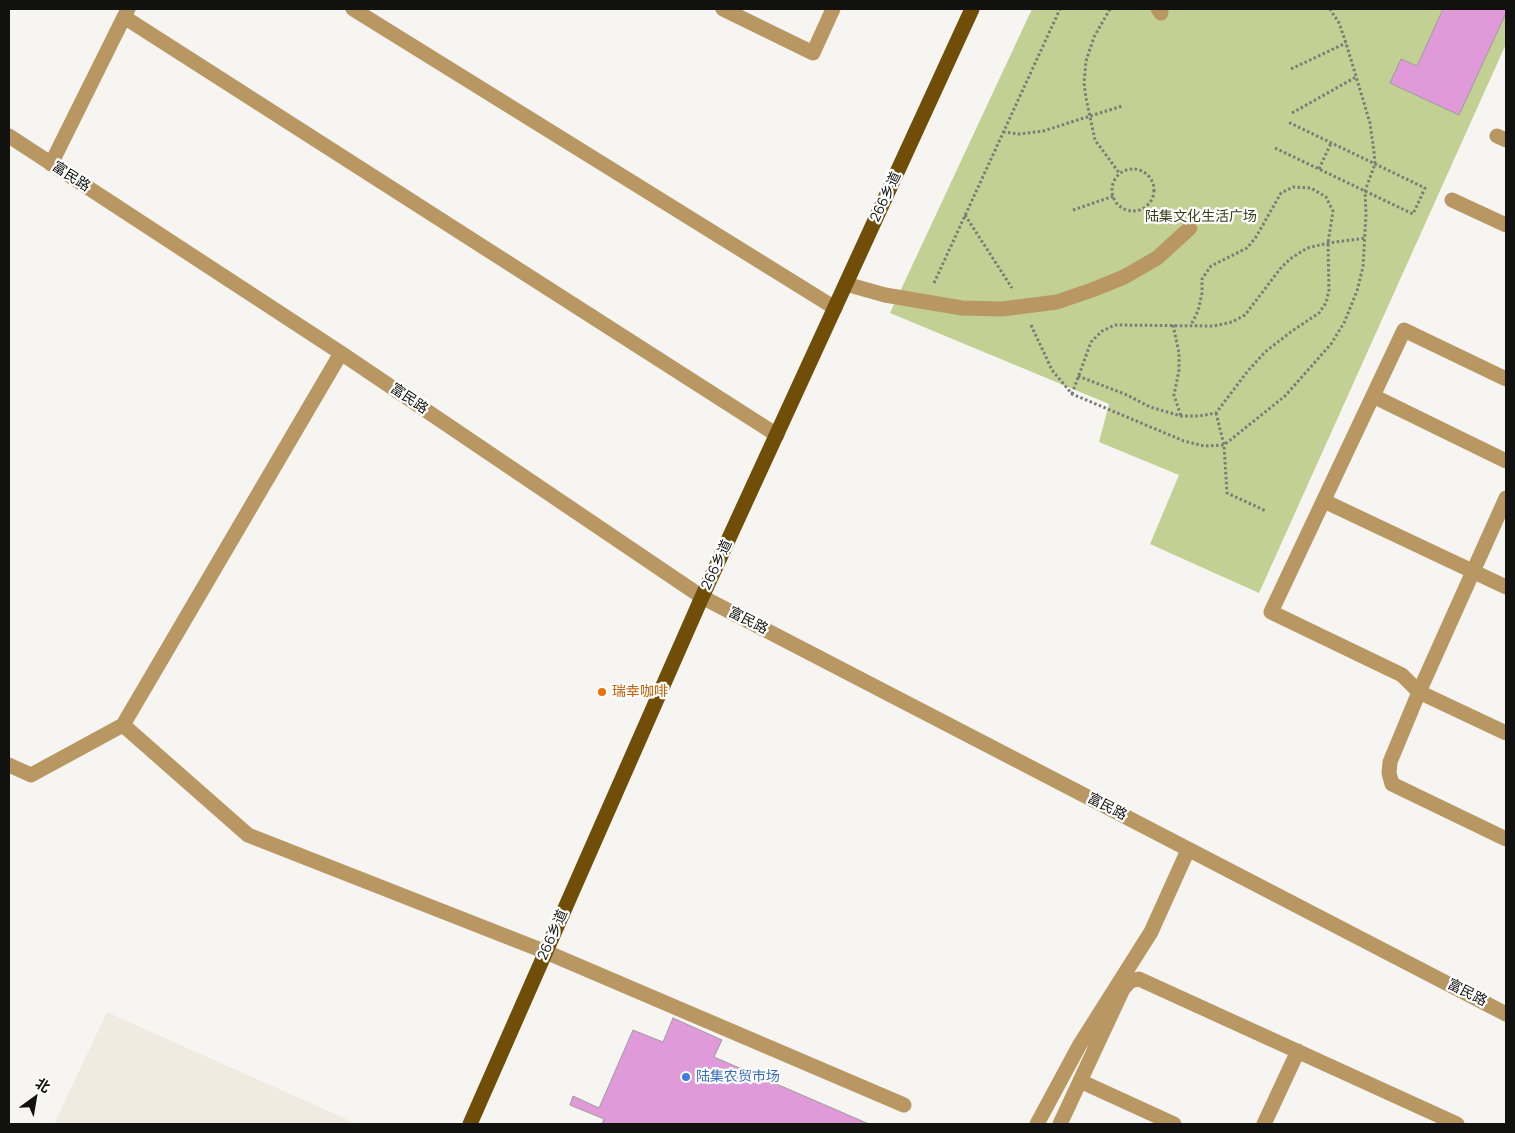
<!DOCTYPE html>
<html>
<head>
<meta charset="utf-8">
<style>
	body { margin:0 }
	#map { position:relative; width:1515px; height:1133px; overflow:hidden; background:#f7f5f2; font-family:Manrope,"Noto Sans SC",sans-serif }
	canvas { display:block }
	.frame { position:absolute; inset:0; border:10px solid #111110; pointer-events:none }
	.north { position:absolute; left:10px; top:1073px; width:50px; height:50px; -webkit-text-stroke:4px #fff; paint-order:stroke; rotate:32deg; font-size:14px; font-weight:700; line-height:20px; text-align:center; color:#111110 }
	.north::after { content:''; display:block; margin:auto; width:18px; height:22px; background:#111110; clip-path:polygon(50% 0,100% 100%,50% 72%,0 100%) }
</style>
</head>
<body>
<div id="map">
<canvas width="1515" height="1133"></canvas>
<div class="frame"></div>
<div class="north">北</div>
</div>
<script>
const c = document.querySelector('canvas').getContext('2d');
c.lineJoin = 'round';
function paint(path, color) {
  c.fillStyle = color;
  c.fill(path, 'evenodd');
}
function shape(rows) {
  const path = new Path2D();
  for (const r of rows) {
    if (r.length === 3) {
      path.moveTo(r[0] + r[2], r[1]);
      path.arc(r[0], r[1], r[2], 0, 2 * Math.PI);
      continue;
    }
    path.moveTo(r[0], r[1]);
    for (let i = 2; i < r.length; i += 2) path.lineTo(r[i], r[i + 1]);
  }
  return path;
}
function stroke(path, color, width, dash) {
  c.strokeStyle = color;
  c.lineWidth = width;
  c.lineCap = dash ? 'butt' : 'round';
  c.setLineDash(dash || []);
  c.stroke(path);
}
function label(font, color, halo, rows, align = 'center') {
  c.font = font + ' Manrope,"Noto Sans SC",sans-serif';
  c.lineWidth = 4.5;
  c.setLineDash([]);
  c.textBaseline = 'middle';
  c.strokeStyle = halo;
  c.fillStyle = color;
  for (const [text, x, y, turn = 0] of rows) {
    c.save();
    c.translate(x, y);
    c.rotate((+turn || 0) * Math.PI / 180);
    c.textAlign = isNaN(turn) ? turn : align;
    if (halo) c.strokeText(text, 0, 0);
    c.fillText(text, 0, 0);
    c.restore();
  }
}
paint(shape([
	[107,1012,357,1124,54,1124]
]), '#f0ebe1');
paint(shape([
	[1032,9,1506,9,1506,44,1259,593,1150,544,1179,475,1099,442,1109,404,890,313]
]), '#c2d093');
const building = shape([
	[1443,9,1506,9,1506,13,1459,115,1390,83,1401,59,1417,66,1443,9],
	[673,1018,722,1040,714,1057,869,1124,602,1124,604,1119,570,1105,573,1096,599,1108,633,1030,663,1042,673,1018]
]);
paint(building, '#e19ad9');
stroke(building, '#9e9b9d', 1);
stroke(shape([
	[1110,9,1094,37,1086,61,1084,83,1086,98,1095,140,1120,174],
	[1291,69,1346,43],
	[1292,113,1356,77],
	[1003,132,1020,134,1043,131,1122,106],
	[1275,148,1413,214,1425,188,1288,122],
	[1319,169,1331,143],
	[1133,190,21],
	[1073,210,1114,196],
	[965,215,1012,288],
	[934,283,1060,9],
	[1031,325,1052,370,1072,394,1184,441,1204,446,1224,445,1285,396,1331,344,1344,323,1357,291,1363,267,1366,215,1365,191,1375,164,1374,152,1370,123,1346,43,1339,23,1330,9],
	[1173,325,1179,353,1179,370,1174,395,1181,416],
	[1078,376,1127,395,1150,407,1181,416,1199,416,1216,413,1247,372,1265,352,1292,331,1319,313,1326,303,1329,290,1328,243,1333,211,1326,197,1311,188,1293,187,1281,193,1256,237,1247,248,1211,266,1202,279,1202,293,1198,311,1191,325],
	[1072,394,1091,342,1102,331,1115,325,1214,326,1232,322,1245,315,1280,269,1290,259,1307,248,1328,243,1366,238],
	[1216,413,1224,445,1227,493,1266,511]
]), '#7c7b79', 3, [2.5, 2.5]);
stroke(shape([
	[353,9,835,308],
	[723,9,813,53,833,9],
	[1158,9,1161,13],
	[124,17,777,435],
	[9,136,341,353,702,597,1506,1014],
	[1497,136,1506,140],
	[51,164,128,9],
	[1452,200,1506,225],
	[846,284,885,295,962,308,1002,309,1057,302,1092,290,1124,277,1157,258,1190,228],
	[1506,379,1404,330,1271,612,1402,675,1419,692,1506,733],
	[1373,396,1506,461],
	[1506,498,1419,692,1390,762,1389,773,1392,784,1506,839],
	[1324,501,1506,587],
	[123,725,248,835,546,952,904,1105],
	[9,765,31,775,123,725,341,353],
	[1080,1081,1174,1124],
	[1037,1124,1079,1046,1151,932,1188,850],
	[1060,1124,1123,989,1130,981,1139,979,1457,1124],
	[1264,1124,1298,1051]
]), '#b99763', 15);
stroke(shape([
	[470,1124,702,597,972,9]
]), '#714e08', 15);
for (const [x, y, r, color] of [
	[602,692,5,"#e8710a"],
	[686,1077,5,"#3f7fe0"]
]) {
  const dot = new Path2D();
  dot.arc(x, y, r, 0, 2 * Math.PI);
  c.fillStyle = color;
  c.fill(dot);
  stroke(dot, '#fff', 2);
}
label('14px', '#111110', '#fff', [
	["富民路",71,177,33],
	["266乡道",886,197,-65],
	["富民路",409,399,34],
	["266乡道",717,565,-65],
	["富民路",748,621,27],
	["富民路",1107,807,27],
	["266乡道",553,935,-66],
	["富民路",1467,993,27]
]);
label('14px', '#353d17', '#fff', [
	["陆集文化生活广场",1201,217]
]);
label('14px', '#c56008', '#fff', [
	["瑞幸咖啡",612,692]
], 'left');
label('14px', '#366cbe', '#fff', [
	["陆集农贸市场",696,1077]
], 'left');
</script>
</body>
</html>
